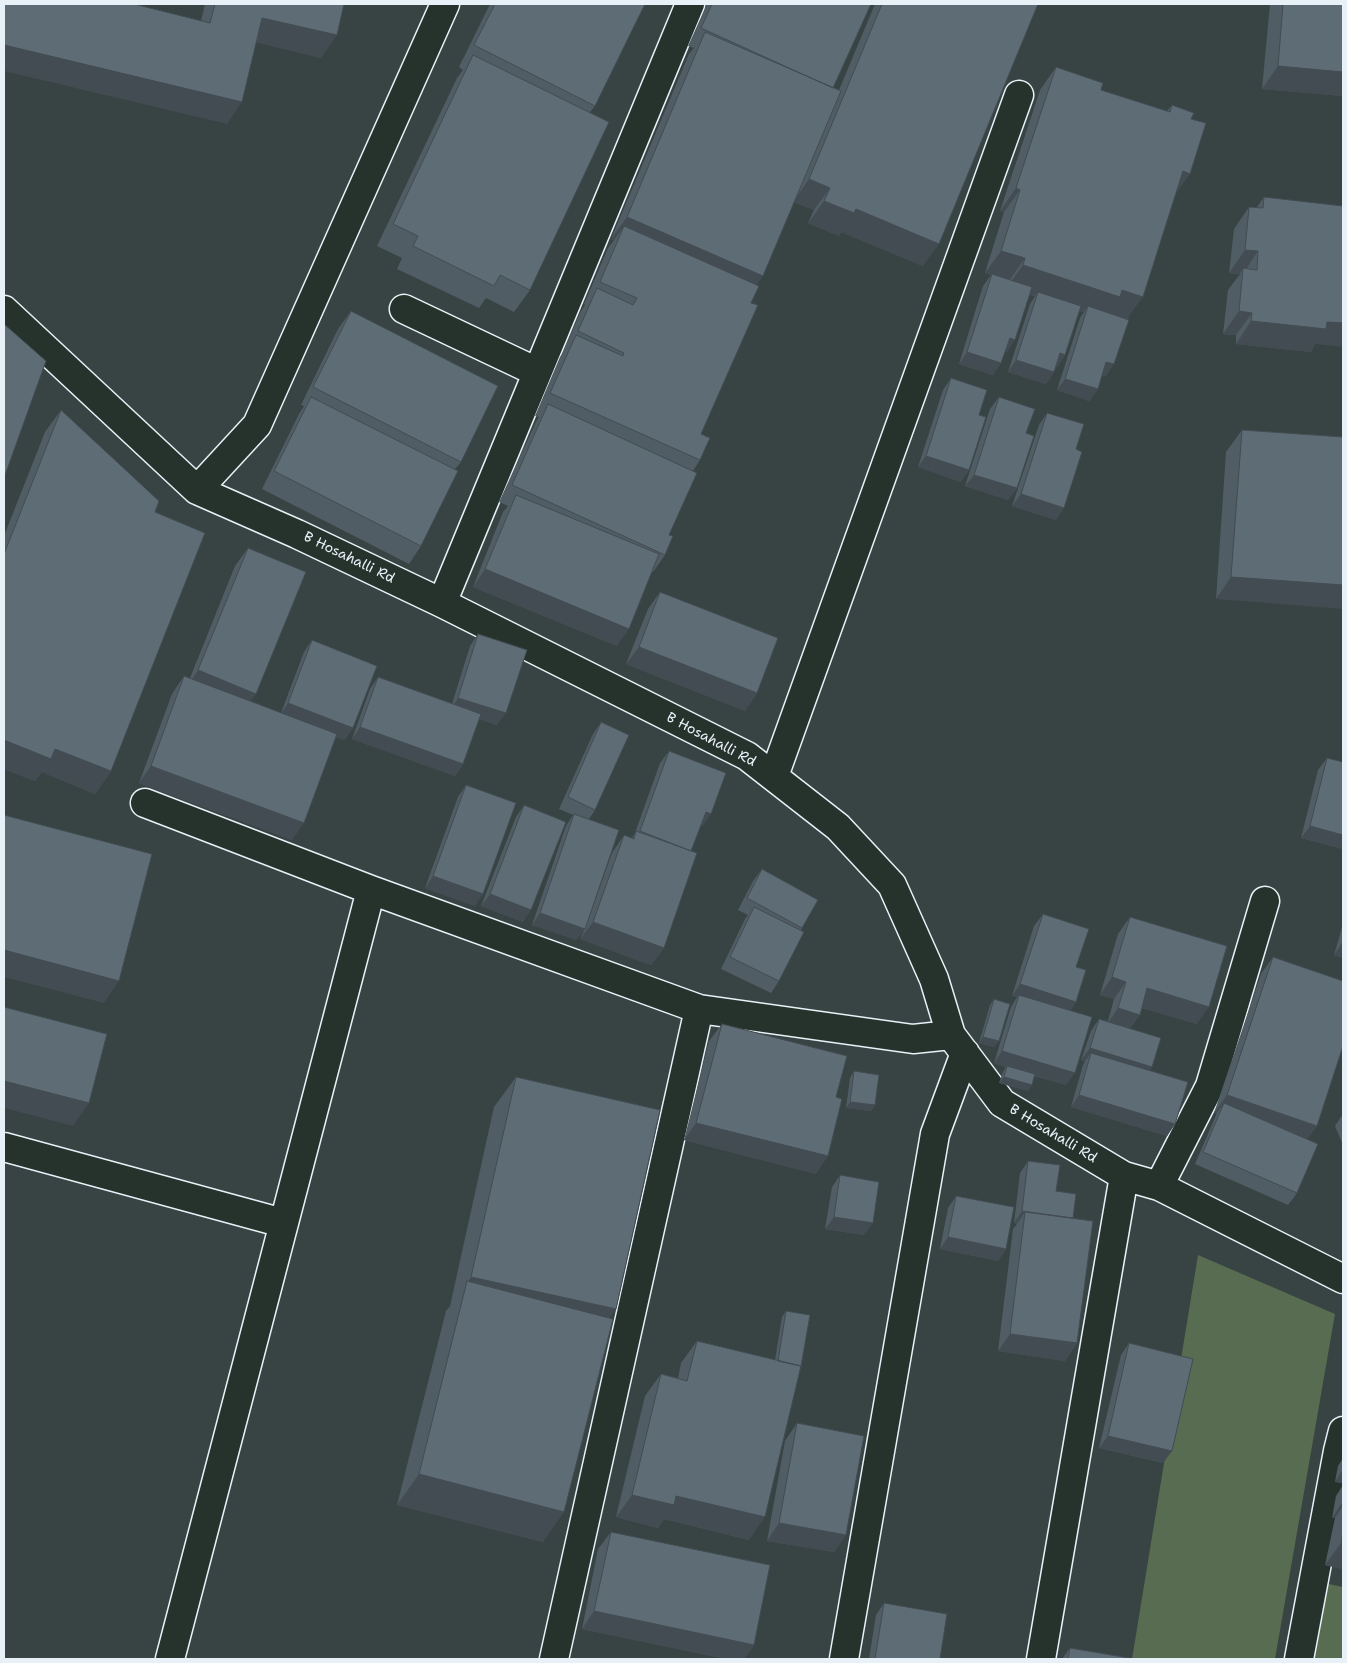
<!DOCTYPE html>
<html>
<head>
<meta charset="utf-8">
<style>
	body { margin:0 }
	#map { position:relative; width:1347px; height:1663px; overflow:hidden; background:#374443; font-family:"Shantell Sans",sans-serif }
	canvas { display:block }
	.frame { position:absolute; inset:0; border:5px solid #e8f1f8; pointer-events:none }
</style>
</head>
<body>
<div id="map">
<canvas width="1347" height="1663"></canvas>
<div class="frame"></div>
</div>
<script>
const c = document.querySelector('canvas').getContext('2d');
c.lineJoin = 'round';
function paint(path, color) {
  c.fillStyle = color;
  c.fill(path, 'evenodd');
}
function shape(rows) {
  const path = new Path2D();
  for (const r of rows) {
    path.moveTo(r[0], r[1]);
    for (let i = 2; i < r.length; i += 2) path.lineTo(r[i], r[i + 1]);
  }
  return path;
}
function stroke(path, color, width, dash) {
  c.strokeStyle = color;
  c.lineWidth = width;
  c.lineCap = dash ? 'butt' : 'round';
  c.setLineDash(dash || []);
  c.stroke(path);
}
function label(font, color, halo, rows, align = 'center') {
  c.font = font + ' "Shantell Sans",sans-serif';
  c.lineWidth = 5;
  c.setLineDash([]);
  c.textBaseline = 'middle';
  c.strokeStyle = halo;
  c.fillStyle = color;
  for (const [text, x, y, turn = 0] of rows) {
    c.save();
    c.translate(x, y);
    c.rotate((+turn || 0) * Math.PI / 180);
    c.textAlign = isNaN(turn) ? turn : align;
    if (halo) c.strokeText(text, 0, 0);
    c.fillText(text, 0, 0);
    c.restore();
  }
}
paint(shape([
	[1198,1255,1335,1314,1275,1659,1132,1659],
	[1324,1583,1343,1587,1343,1659,1308,1659]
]), '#576c50');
const minor = shape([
	[404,309,537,372],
	[4,310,197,490,297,534,442,603,747,756,838,827,892,885,934,979,951,1035,1002,1103,1124,1176,1159,1186,1343,1279],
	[197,490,257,425,445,4],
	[442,603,690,4],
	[774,776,1019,95],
	[145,803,371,890,699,1009,913,1039,951,1035],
	[4,1147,283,1223],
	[1159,1186,1210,1086,1265,901],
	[170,1659,371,890],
	[554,1659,699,1009],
	[844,1659,935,1134,965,1053],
	[1041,1659,1124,1176],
	[1299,1659,1338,1451,1343,1431]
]);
stroke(minor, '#e8f1f8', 31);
stroke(minor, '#26332d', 28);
paint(shape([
	[205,4,344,4,321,58,256,42,227,124,201,21],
	[490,4,645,4,595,106,590,112,530,290,514,312,486,298,479,308,397,269,402,258,377,246,457,78,463,70,459,67],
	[707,4,871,4,833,88,839,90,875,4,1038,4,923,266,841,232,839,236,808,223,814,210,794,202,756,285,751,303,701,434,700,460,693,471,669,535,665,555,653,572,652,572,617,646,473,587,503,512,508,506,499,502,536,422,539,417,535,416,560,357,562,354,581,311,585,305,584,304,608,248,614,240,611,239,689,54,694,48,688,46],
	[1270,4,1343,4,1343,96,1262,89],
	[1056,67,1101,90,1167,111,1172,105,1191,119,1175,195,1106,376,1102,375,1098,389,1089,401,1057,390,1080,318,1084,312,1079,311,1065,355,1057,367,1056,367,1054,372,1046,384,1008,372,1030,304,1035,296,1030,295,1007,352,1005,351,1001,363,993,375,959,364,983,286,991,275,985,273,1004,212,1000,211,1040,90],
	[1264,197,1315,344,1311,352,1236,344,1236,335,1223,334,1228,290,1240,274,1229,273,1234,229,1249,207,1257,207],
	[351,311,461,462,455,469,421,546,409,564,262,489,299,414,304,406,301,405,338,329],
	[951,378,979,415,961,482,918,467,943,390],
	[999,397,1026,433,1017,488,1008,500,965,486,990,409],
	[61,410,155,512,111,771,95,794,42,772,35,781,4,769,4,536,45,432],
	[1047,413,1076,449,1056,520,1012,506,1039,425],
	[1242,430,1343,437,1216,599,1226,452],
	[248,548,251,701,281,713,304,652,312,640,345,740,336,737,292,840,139,783,172,694,184,676,190,678,235,566],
	[660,592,757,693,745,711,626,664,648,609],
	[478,634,497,725,479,719,463,764,455,776,352,739,370,689,378,677,452,704,470,646],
	[601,722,595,810,589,819,594,903,612,853,624,835,632,838,635,833,660,763,669,751,703,826,701,825,691,851,664,948,651,965,580,939,584,930,576,940,532,925,566,826,573,815,559,809,593,734],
	[1327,758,1343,849,1301,838,1318,770],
	[466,785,475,906,425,888,458,797],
	[524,805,523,922,481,906,516,817],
	[762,869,818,900,801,930,779,981,771,993,721,969,745,919,748,915,738,910,753,881],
	[1043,914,1076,967,1076,1002,1070,1011,1066,1085,1035,1076,1028,1091,999,1083,1003,1072,1006,1067,994,1063,1011,1007,1017,997,1012,996,1034,926],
	[1130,917,1197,1024,1142,1008,1140,1015,1130,1028,1175,1124,1167,1136,1071,1107,1083,1065,1085,1061,1081,1060,1091,1031,1099,1019,1108,1021,1114,999,1100,995,1118,934],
	[1343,924,1343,958,1334,955],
	[1273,957,1317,1126,1307,1139,1297,1193,1288,1205,1195,1164,1217,1113,1214,1113,1261,974],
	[994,999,999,1041,994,1047,979,1043,990,1005],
	[722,1024,816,1174,684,1140,709,1041],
	[854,1071,875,1105,871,1111,846,1108,850,1078],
	[516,1077,610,1318,543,1542,397,1505,446,1311,450,1306,494,1107],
	[1343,1114,1343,1145,1335,1126],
	[1028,1161,1056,1191,1073,1218,1077,1343,1065,1361,998,1351,1013,1229,1017,1224,1014,1223,1020,1173],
	[840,1175,864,1235,825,1229,832,1187],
	[956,1196,1006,1249,998,1261,940,1249,948,1208],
	[786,1311,749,1540,664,1519,658,1528,616,1517,645,1396,661,1374,678,1378,681,1363,697,1341,775,1360,782,1317],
	[1129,1343,1163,1463,1099,1448,1121,1355],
	[797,1423,846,1535,834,1552,767,1541,785,1441],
	[1343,1458,1343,1483,1335,1482,1338,1466],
	[1343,1485,1343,1569,1325,1565,1335,1518,1332,1518,1336,1496],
	[611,1532,754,1645,744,1659,726,1659,582,1629,598,1549],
	[884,1603,940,1659,869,1659,876,1615],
	[1070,1648,1135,1659,1062,1659]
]), '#515d65');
paint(shape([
	[262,18,337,35,321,58,246,40],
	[4,45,242,102,227,124,4,71],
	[1278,66,1343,72,1343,96,1262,89],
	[1183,171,1190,174,1174,196],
	[809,179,830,188,814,210,793,202],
	[1016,188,1020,190,1004,212,1000,211],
	[824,201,856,209,939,244,923,266,841,232,839,236,808,223],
	[627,217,763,276,747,298,624,226,614,240,611,239],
	[1245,250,1258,251,1243,274,1243,268,1240,274,1229,273],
	[1001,251,1025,258,1009,281,985,273],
	[1023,265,1122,290,1143,297,1127,319,1088,306,1084,312,1036,297,1038,292,1035,296,1007,287],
	[1239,311,1252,313,1236,335,1223,334],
	[1251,321,1327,322,1343,323,1343,347,1315,344,1311,352,1236,344],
	[1010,338,1015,340,1007,352,1002,350],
	[967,352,1001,363,993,375,959,364],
	[1060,353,1065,355,1057,367,1051,365],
	[1016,360,1054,372,1046,384,1008,372],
	[1106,362,1114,364,1106,376,1098,374],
	[1065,379,1098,389,1089,401,1057,390],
	[926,456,969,470,961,482,918,467],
	[974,475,1017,488,1008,500,965,486],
	[1021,494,1064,508,1056,520,1012,506],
	[485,569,629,629,617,646,473,587],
	[1231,577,1343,585,1343,609,1216,599],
	[639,647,757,693,745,711,626,664],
	[198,670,256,694,243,711,186,688],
	[458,698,506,713,497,725,450,710],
	[288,703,353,728,345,740,280,715],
	[360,727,463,764,455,776,352,739],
	[4,740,55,749,111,771,95,794,42,772,35,781,4,769],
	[151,766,304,823,292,840,139,783],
	[706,812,711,814,703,826,698,824],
	[1310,826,1343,835,1343,849,1301,838],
	[433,876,483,894,475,906,425,888],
	[490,894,531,910,523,922,481,906],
	[540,913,585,929,576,940,532,925],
	[593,922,664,948,651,965,580,939],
	[1342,943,1343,944,1343,958,1334,955],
	[4,950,119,981,104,1003,4,977],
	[1112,977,1126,982,1114,999,1100,995],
	[1020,984,1076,1002,1068,1014,1019,995,1017,997,1012,996],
	[1147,988,1209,1007,1197,1024,1135,1006],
	[1118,1008,1140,1015,1127,1032,1106,1026],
	[983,1037,999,1041,994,1047,979,1043],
	[1090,1048,1152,1067,1144,1079,1091,1053,1085,1061,1081,1060],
	[1002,1051,1075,1073,1066,1085,994,1063],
	[1004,1077,1032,1085,1028,1091,999,1083],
	[4,1081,89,1103,73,1126,4,1108],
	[1079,1095,1175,1124,1167,1136,1071,1107],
	[1227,1095,1317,1126,1304,1143,1224,1103,1217,1113,1214,1113],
	[850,1102,875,1105,871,1111,846,1108],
	[696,1123,828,1156,816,1174,684,1140],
	[1022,1211,1025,1212,1017,1224,1014,1223],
	[834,1217,873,1223,864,1235,825,1229],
	[948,1237,1006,1249,998,1261,940,1249],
	[471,1277,616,1309,594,1340,467,1283],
	[1010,1334,1077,1343,1065,1361,998,1351],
	[1108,1436,1172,1451,1163,1463,1099,1448],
	[1343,1469,1343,1483,1335,1482],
	[419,1474,564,1512,543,1542,397,1505],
	[632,1495,676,1496,765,1517,749,1540,664,1519,658,1528,616,1517],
	[1343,1501,1343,1506,1335,1518,1332,1518],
	[779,1523,846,1535,834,1552,767,1541],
	[1341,1543,1343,1543,1343,1569,1325,1565],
	[594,1611,754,1645,744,1659,726,1659,582,1629]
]), '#424c52');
const building = shape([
	[4,4,134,4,210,23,215,4,344,4,337,35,262,18,242,102,4,45,4,4],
	[495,4,645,4,595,106,474,45,495,4],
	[712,4,871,4,833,88,701,28,712,4],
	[882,4,1038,4,939,244,856,209,854,213,824,201,830,188,809,179,882,4],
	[1283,4,1343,4,1343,72,1278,66,1283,4],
	[705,32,841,91,763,276,627,217,705,32],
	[473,55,609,122,530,290,500,275,494,286,413,246,418,236,393,224,473,55],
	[1056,67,1103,83,1101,90,1170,112,1172,105,1194,113,1191,119,1206,123,1190,174,1183,171,1143,297,1122,290,1120,297,1023,265,1025,258,1001,251,1020,190,1016,188,1056,67],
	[1264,197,1343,206,1343,323,1327,322,1326,329,1251,321,1252,313,1239,311,1243,268,1257,270,1258,251,1245,250,1249,207,1263,208,1264,197],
	[624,226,759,286,751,303,758,305,701,434,710,438,700,460,550,393,576,335,623,356,624,353,578,331,597,288,633,305,637,298,600,282,624,226],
	[992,274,1032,287,1015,340,1010,338,1001,363,967,352,992,274],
	[1038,292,1081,306,1065,355,1060,353,1054,372,1016,360,1038,292],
	[1088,306,1129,320,1114,364,1106,362,1098,389,1065,379,1088,306],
	[351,311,498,386,461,462,313,387,351,311],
	[4,324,46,361,4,478,4,324],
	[951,378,987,390,979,415,986,417,969,470,926,456,951,378],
	[311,397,458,471,421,546,274,471,311,397],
	[999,397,1035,409,1026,433,1034,436,1017,488,974,475,999,397],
	[548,404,697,473,669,535,673,536,665,555,512,485,548,404],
	[61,410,159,501,155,512,205,533,111,771,55,749,51,759,4,740,4,554,61,410],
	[1047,413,1084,424,1076,449,1082,452,1064,508,1021,494,1047,413],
	[1242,430,1343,437,1343,585,1231,577,1242,430],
	[516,495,659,554,629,629,485,569,516,495],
	[248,548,306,572,256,694,198,670,248,548],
	[660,592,778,638,757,693,639,647,660,592],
	[478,634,527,650,506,713,458,698,478,634],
	[312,640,377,666,353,728,288,703,312,640],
	[184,676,337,734,304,823,151,766,184,676],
	[378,677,481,714,463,764,360,727,378,677],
	[601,722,629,735,595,810,568,797,601,722],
	[669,751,726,773,711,814,706,812,691,851,640,831,669,751],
	[1327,758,1343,762,1343,835,1310,826,1327,758],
	[466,785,516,803,483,894,433,876,466,785],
	[524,805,566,822,531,910,490,894,524,805],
	[574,814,619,830,585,929,540,913,574,814],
	[4,815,152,854,119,981,4,950,4,815],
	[636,831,697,853,664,948,593,922,624,835,634,839,636,831],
	[762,869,818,900,802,928,747,898,762,869],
	[754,907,804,932,779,981,730,957,754,907],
	[1043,914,1089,929,1076,967,1086,970,1076,1002,1020,984,1043,914],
	[1130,917,1227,946,1209,1007,1147,988,1140,1015,1118,1008,1126,982,1112,977,1130,917],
	[1273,957,1343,981,1343,1046,1317,1126,1227,1095,1273,957],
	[1019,995,1092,1017,1075,1073,1002,1051,1019,995],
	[994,999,1010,1004,999,1041,983,1037,994,999],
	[4,1007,107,1034,89,1103,4,1081,4,1007],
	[1099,1019,1161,1038,1152,1067,1090,1048,1099,1019],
	[722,1024,847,1056,836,1097,842,1099,828,1156,696,1123,722,1024],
	[1091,1053,1188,1082,1175,1124,1079,1095,1091,1053],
	[1007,1066,1035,1074,1032,1085,1004,1077,1007,1066],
	[854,1071,879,1075,875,1105,850,1102,854,1071],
	[516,1077,660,1110,616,1309,471,1277,516,1077],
	[1224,1103,1318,1144,1297,1193,1203,1152,1224,1103],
	[1028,1161,1060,1165,1056,1191,1076,1194,1073,1218,1022,1211,1028,1161],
	[840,1175,879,1182,873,1223,834,1217,840,1175],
	[956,1196,1014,1207,1006,1249,948,1237,956,1196],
	[1025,1212,1093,1221,1077,1343,1010,1334,1025,1212],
	[467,1281,613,1319,564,1512,419,1474,467,1281],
	[786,1311,810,1315,800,1372,801,1366,778,1361,786,1311],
	[697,1341,801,1366,765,1517,676,1496,674,1505,632,1495,661,1374,687,1381,697,1341],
	[1129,1343,1193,1359,1172,1451,1108,1436,1129,1343],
	[797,1423,864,1436,846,1535,779,1523,797,1423],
	[1343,1531,1343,1543,1341,1543,1343,1531],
	[611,1532,770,1565,754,1645,594,1611,611,1532],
	[884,1603,947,1614,940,1659,875,1659,884,1603],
	[1070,1648,1135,1659,1068,1659,1070,1648]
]);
paint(building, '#5e6c75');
stroke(building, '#424c52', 1);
label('14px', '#e8f1f8', '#26332d', [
	["B Hosahalli Rd",349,558,26],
	["B Hosahalli Rd",711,740,28],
	["B Hosahalli Rd",1053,1134,31]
]);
</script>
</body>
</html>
